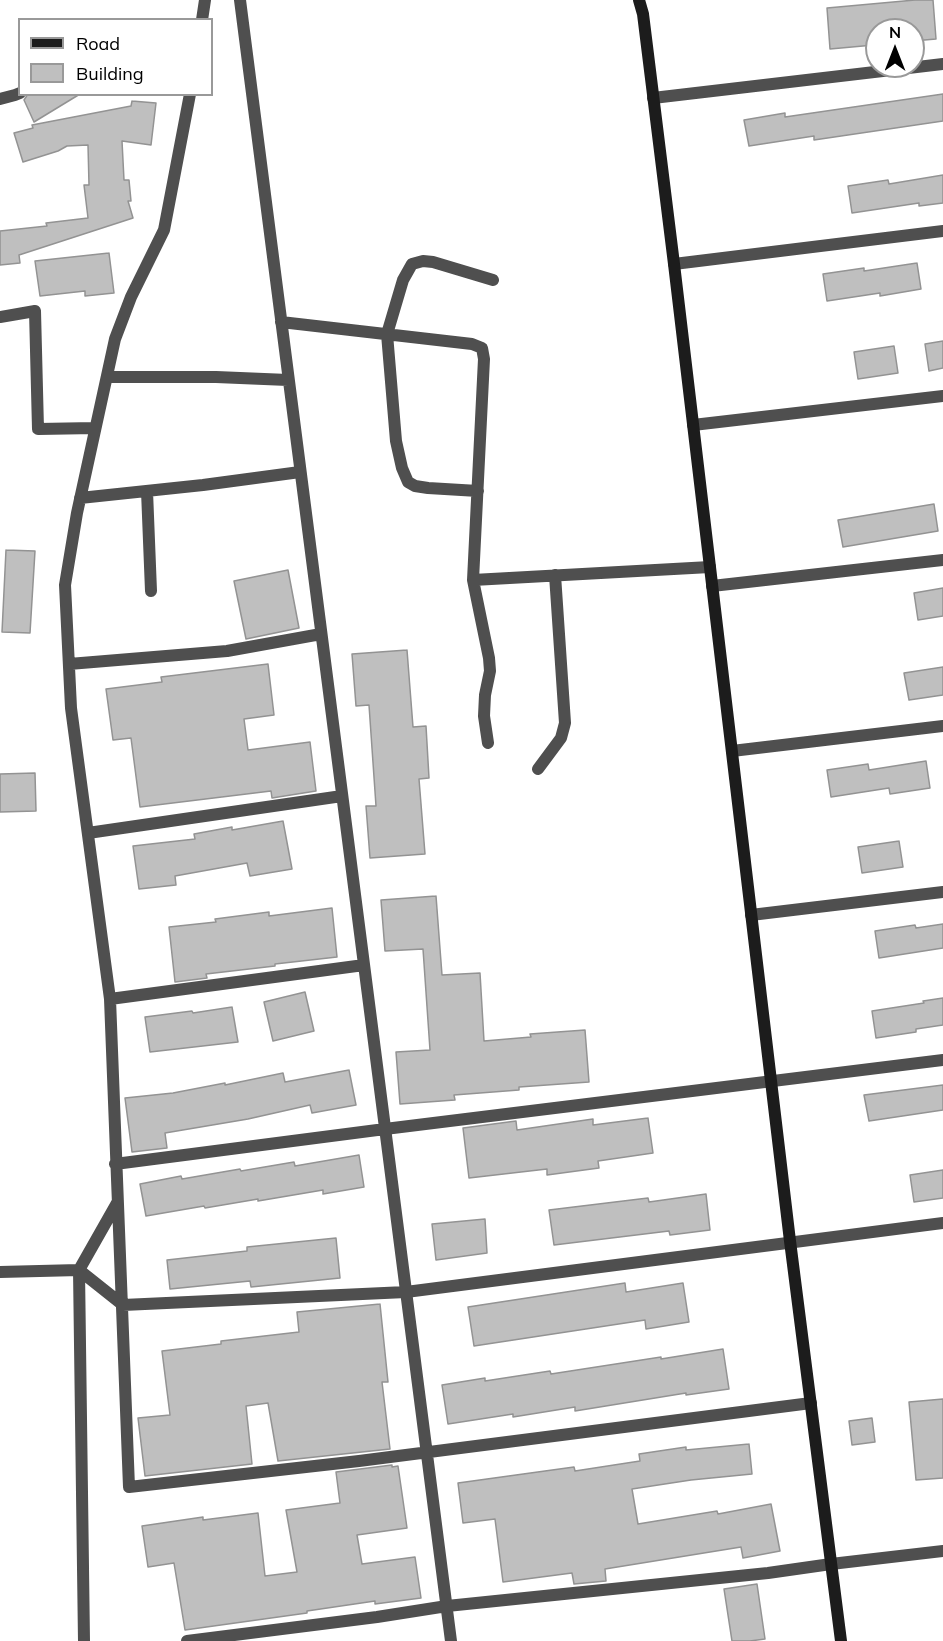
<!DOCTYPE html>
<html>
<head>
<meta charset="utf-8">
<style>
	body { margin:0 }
	#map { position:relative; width:943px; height:1641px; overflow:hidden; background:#fff; font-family:Mulish,sans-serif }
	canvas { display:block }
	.legend { position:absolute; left:18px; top:18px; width:195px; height:78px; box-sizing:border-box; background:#fff; border:2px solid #999; margin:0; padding:8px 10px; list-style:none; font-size:18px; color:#000 }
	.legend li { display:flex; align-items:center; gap:12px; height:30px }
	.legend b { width:30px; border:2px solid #999 }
	.north { position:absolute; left:865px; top:18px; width:60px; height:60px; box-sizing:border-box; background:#fff; border:2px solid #999; border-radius:50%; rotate:0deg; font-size:16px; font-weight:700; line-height:24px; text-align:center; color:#000 }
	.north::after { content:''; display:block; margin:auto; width:21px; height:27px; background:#000; clip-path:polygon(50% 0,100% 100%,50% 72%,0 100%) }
</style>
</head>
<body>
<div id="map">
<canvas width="943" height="1641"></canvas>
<ul class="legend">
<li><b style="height:8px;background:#1c1c1c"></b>Road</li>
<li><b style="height:16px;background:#bfbfbf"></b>Building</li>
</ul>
<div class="north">N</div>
</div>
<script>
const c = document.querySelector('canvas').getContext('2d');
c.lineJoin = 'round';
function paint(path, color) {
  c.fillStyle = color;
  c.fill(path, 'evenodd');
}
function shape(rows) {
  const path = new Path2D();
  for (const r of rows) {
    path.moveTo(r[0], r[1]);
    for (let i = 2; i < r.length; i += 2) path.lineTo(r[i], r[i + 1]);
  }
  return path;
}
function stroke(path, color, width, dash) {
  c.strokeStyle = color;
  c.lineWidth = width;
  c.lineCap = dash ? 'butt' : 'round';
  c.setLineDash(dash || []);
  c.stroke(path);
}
const building = shape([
	[915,0,933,0,936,39,913,41,913,30,873,30,874,45,830,49,827,8,915,0],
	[28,94,80,94,34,122,24,100,28,94],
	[943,94,943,121,814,140,814,136,749,146,744,120,785,113,785,117,943,94],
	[132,101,156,103,151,145,122,141,124,180,129,180,131,201,128,201,133,218,19,255,20,263,0,265,0,231,47,226,46,223,88,218,84,185,89,185,88,145,67,146,58,151,23,162,14,133,33,128,32,125,131,106,132,101],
	[943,175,943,203,919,206,919,203,852,213,848,186,888,180,889,184,943,175],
	[109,253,114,293,85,296,85,291,40,296,35,261,109,253],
	[917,263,921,289,880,296,880,293,827,301,823,274,864,268,864,271,917,263],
	[943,341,943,368,929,371,925,344,943,341],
	[894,346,898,373,858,379,854,352,894,346],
	[934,504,938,531,843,547,838,520,934,504],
	[6,550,35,551,30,633,2,632,6,550],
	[288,570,299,628,246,639,234,581,288,570],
	[943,588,943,616,918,620,914,593,943,588],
	[407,650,413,727,426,726,429,778,419,779,425,854,370,858,366,806,376,806,369,705,356,706,352,654,407,650],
	[268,664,274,715,244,719,248,750,310,742,316,791,272,798,271,791,140,807,131,738,113,740,106,689,162,682,161,677,268,664],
	[943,667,943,695,909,700,904,673,943,667],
	[926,761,930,788,890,794,889,788,831,797,827,770,868,764,869,770,926,761],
	[35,773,36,811,0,812,0,774,35,773],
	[283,821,292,869,250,876,247,863,175,876,176,885,139,889,133,846,195,839,194,834,232,827,232,830,283,821],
	[899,841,903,867,862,873,858,847,899,841],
	[436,896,442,975,480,973,484,1041,531,1037,530,1034,585,1030,589,1082,519,1087,519,1090,454,1095,455,1100,400,1104,396,1052,430,1050,423,949,385,951,381,900,436,896],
	[332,908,337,957,275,964,275,966,206,974,207,978,175,982,169,927,216,922,215,919,269,912,269,916,332,908],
	[943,924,943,948,879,958,875,931,915,925,916,928,943,924],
	[305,992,314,1031,273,1041,264,1002,305,992],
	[943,998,943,1025,916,1029,916,1032,876,1038,872,1011,924,1003,923,1001,943,998],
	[232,1007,238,1042,150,1052,145,1017,192,1011,193,1013,232,1007],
	[349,1070,356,1105,312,1113,310,1105,248,1119,165,1133,167,1148,132,1152,125,1098,173,1093,225,1083,225,1085,283,1073,285,1082,349,1070],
	[943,1085,943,1110,869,1121,864,1095,943,1085],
	[648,1118,653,1153,598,1161,599,1168,547,1175,547,1169,469,1178,463,1128,516,1121,517,1130,593,1119,593,1125,648,1118],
	[359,1155,364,1187,323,1194,323,1190,258,1201,258,1199,205,1208,204,1206,146,1216,140,1184,181,1176,182,1179,240,1169,241,1171,294,1162,295,1166,359,1155],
	[943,1170,943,1198,914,1202,910,1175,943,1170],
	[706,1194,710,1230,670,1235,669,1231,554,1245,549,1210,648,1198,649,1202,706,1194],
	[485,1219,487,1253,436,1260,432,1224,485,1219],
	[336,1238,340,1278,251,1287,250,1281,170,1289,167,1260,247,1251,247,1247,336,1238],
	[625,1283,626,1292,683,1283,689,1322,646,1329,645,1320,474,1346,468,1307,625,1283],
	[380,1304,388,1382,382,1382,390,1449,278,1461,268,1403,246,1406,252,1464,145,1476,138,1418,170,1415,162,1351,221,1344,221,1341,299,1332,297,1312,380,1304],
	[723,1349,729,1389,686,1395,686,1393,575,1411,575,1407,513,1417,513,1414,448,1424,442,1385,485,1378,485,1381,550,1371,551,1374,661,1357,661,1359,723,1349],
	[943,1399,943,1478,916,1480,909,1402,943,1399],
	[872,1418,875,1442,852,1445,849,1421,872,1418],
	[749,1444,752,1474,691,1480,632,1489,638,1524,717,1511,718,1514,771,1504,780,1551,743,1558,741,1547,605,1569,606,1581,574,1584,572,1573,503,1582,495,1519,463,1523,458,1483,574,1467,575,1471,640,1461,639,1454,686,1447,686,1450,749,1444],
	[392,1465,392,1467,398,1466,407,1528,357,1535,362,1564,415,1557,421,1598,375,1604,375,1601,307,1611,307,1613,185,1630,174,1563,148,1567,142,1526,203,1517,203,1520,258,1513,265,1576,297,1572,286,1510,340,1503,336,1472,392,1465],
	[757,1584,765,1639,750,1641,732,1641,724,1589,757,1584]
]);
paint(building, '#bfbfbf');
stroke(building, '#939393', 1.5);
stroke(shape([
	[240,0,451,1641],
	[202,20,205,0],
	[190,94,164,230,131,297,115,339,77,513,65,585,71,708,110,999,129,1487,359,1461,811,1403],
	[653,98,943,64],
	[0,99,15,95,20,93],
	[674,264,943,231],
	[0,317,35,311,38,429,95,428],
	[281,322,472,344,482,348,484,359,473,580,489,658,490,671,485,695,484,716,488,743],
	[107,377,216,377,288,380],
	[693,425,943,396],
	[147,491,151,591],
	[478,491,428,488,415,486,408,482,402,468,396,441,387,334,403,280,412,264,423,261,433,262,493,280],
	[80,498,203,485,300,472],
	[473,580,710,567],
	[712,586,943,560],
	[69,664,227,651,321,634],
	[732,751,943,726],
	[538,769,561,738,565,723,555,575],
	[88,833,342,796],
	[751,915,943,892],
	[110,999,364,965],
	[115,1164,385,1129,943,1060],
	[0,1272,79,1270,123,1305,406,1292,943,1223],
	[84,1641,79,1270,117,1203],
	[187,1641,377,1617,447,1606,768,1573,831,1564,943,1551]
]), '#4f4f4f', 12);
stroke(shape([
	[639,0,643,14,674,264,790,1241,841,1641]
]), '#1c1c1c', 12);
</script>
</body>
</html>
